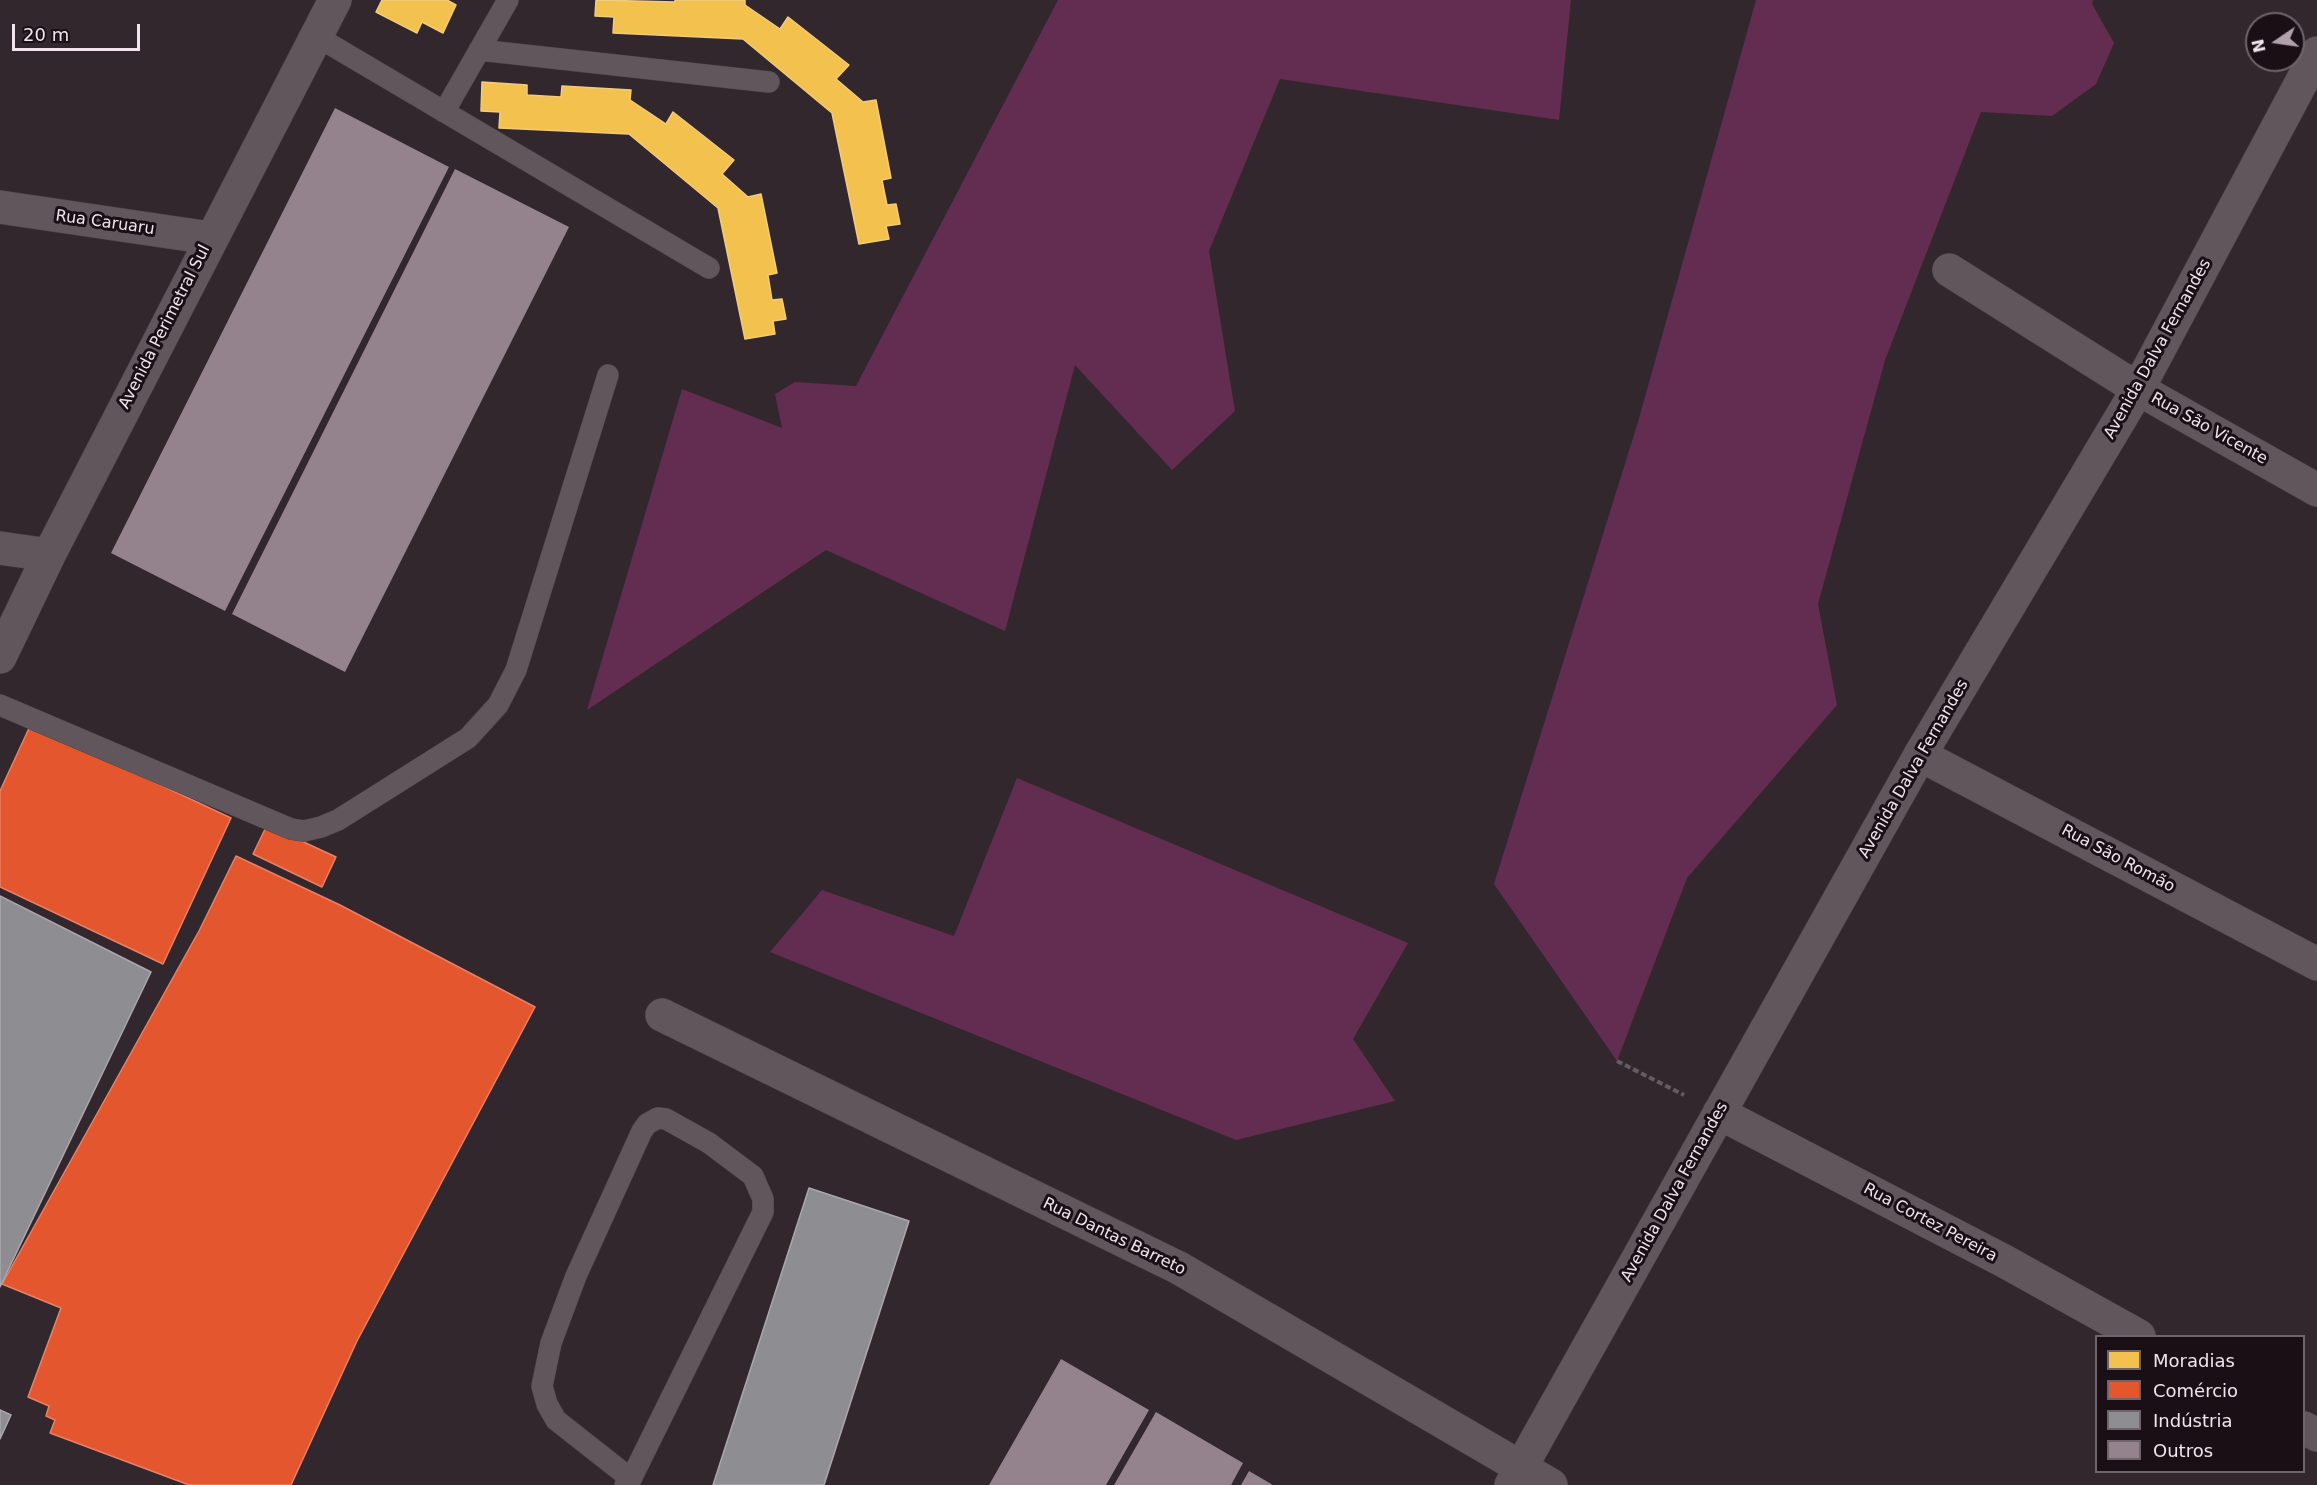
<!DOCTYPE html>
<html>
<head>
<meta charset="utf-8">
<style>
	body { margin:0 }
	#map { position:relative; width:2317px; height:1485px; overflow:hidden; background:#33272e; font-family:"DejaVu Sans",sans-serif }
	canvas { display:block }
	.legend { position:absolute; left:2095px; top:1335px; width:210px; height:138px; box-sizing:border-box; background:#190f15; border:2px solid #70646b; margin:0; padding:8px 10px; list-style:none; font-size:18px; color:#f3e3ec }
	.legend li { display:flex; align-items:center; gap:12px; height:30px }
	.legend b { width:30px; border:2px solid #70646b }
	.north { position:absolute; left:2245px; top:12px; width:60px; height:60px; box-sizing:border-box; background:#190f15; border:2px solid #70646b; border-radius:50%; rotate:257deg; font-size:16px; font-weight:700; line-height:24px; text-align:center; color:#f3e3ec }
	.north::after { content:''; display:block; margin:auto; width:21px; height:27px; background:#b0a1aa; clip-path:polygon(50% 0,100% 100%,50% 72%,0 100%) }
	.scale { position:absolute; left:12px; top:24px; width:128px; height:27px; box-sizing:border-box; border:3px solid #f3e3ec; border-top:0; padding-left:8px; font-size:18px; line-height:21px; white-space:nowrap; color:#f3e3ec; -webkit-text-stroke:4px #190f15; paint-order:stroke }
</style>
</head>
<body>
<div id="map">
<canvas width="2317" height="1485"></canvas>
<ul class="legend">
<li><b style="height:16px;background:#f2c14e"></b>Moradias</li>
<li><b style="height:16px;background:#e4572e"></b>Comércio</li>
<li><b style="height:16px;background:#8d8d92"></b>Indústria</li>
<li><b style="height:16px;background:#94838d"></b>Outros</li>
</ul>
<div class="north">N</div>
<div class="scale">20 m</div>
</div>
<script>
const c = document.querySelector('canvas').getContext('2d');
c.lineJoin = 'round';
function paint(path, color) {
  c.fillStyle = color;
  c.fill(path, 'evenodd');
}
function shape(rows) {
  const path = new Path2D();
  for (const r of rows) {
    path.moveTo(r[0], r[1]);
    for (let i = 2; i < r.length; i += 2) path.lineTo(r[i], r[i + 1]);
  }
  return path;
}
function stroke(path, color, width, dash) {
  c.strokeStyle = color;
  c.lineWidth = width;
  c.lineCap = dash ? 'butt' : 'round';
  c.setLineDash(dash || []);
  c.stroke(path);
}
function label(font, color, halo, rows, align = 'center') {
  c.font = font + ' "DejaVu Sans",sans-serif';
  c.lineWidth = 6;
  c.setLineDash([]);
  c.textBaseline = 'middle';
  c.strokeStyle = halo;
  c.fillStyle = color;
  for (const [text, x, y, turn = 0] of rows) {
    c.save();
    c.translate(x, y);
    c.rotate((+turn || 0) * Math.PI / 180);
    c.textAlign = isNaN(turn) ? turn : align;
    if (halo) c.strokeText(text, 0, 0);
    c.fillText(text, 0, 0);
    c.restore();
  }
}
paint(shape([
	[1058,0,1571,0,1559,120,1280,79,1209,251,1235,411,1172,470,1075,365,1005,631,826,550,587,710,682,389,782,428,775,394,795,382,856,386],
	[1756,0,2093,0,2092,4,2114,43,2096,84,2052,116,1981,112,1885,360,1818,604,1837,705,1687,878,1617,1061,1494,884,1638,422],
	[1017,778,1408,943,1353,1039,1395,1101,1236,1140,770,952,822,890,954,936]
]), '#632c51');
const homes = shape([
	[382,0,447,0,456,5,443,33,422,22,417,33,376,12,382,0],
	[596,0,675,2,675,0,745,0,745,5,780,29,788,17,849,65,836,79,863,102,876,100,891,178,882,180,887,205,896,204,900,224,886,226,889,239,859,244,832,113,743,39,613,33,614,17,595,16,596,0],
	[482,82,527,85,527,95,561,97,562,86,631,90,630,100,666,124,673,112,734,160,722,174,748,197,761,194,777,273,768,275,772,300,782,299,786,319,773,321,775,334,745,339,718,208,629,134,499,128,500,112,481,111,482,82]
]);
paint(homes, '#f2c14e');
stroke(homes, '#f2cb7d', 1.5);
const shops = shape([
	[31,724,231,818,163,964,0,887,0,791,31,724],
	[267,825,336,857,322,887,253,854,267,825],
	[236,856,340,905,535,1007,357,1341,291,1485,189,1485,50,1433,55,1420,46,1416,49,1406,28,1397,61,1308,2,1284,199,931,236,856]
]);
paint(shops, '#e4572e');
stroke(shops, '#e88167', 1.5);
const industry = shape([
	[0,896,151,972,0,1287,0,896],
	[809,1188,909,1221,824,1485,713,1485,809,1188],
	[0,1410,11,1415,0,1439,0,1410]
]);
paint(industry, '#8d8d92');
stroke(industry, '#aca7ad', 1.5);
paint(shape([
	[335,108,449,167,225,611,111,553],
	[455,169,569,227,345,672,232,614],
	[1061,1359,1149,1410,1106,1485,989,1485],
	[1156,1412,1243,1463,1231,1485,1114,1485],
	[1249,1471,1273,1485,1241,1485]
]), '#94838d');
const service = shape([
	[316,36,709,268],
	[479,50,769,82],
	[444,112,508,0],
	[0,705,291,829,304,831,321,827,338,820,468,738,498,705,516,670,608,375],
	[625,1485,631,1479,763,1212,763,1199,753,1176,709,1143,666,1119,658,1118,647,1124,642,1131,576,1276,551,1343,542,1386,547,1404,556,1420,631,1479]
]);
const minor = shape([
	[0,207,210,238],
	[1949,270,2138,389,2317,490],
	[0,548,49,555],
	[0,657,49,555,335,0],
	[1920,755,2317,964],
	[662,1015,1179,1268,1551,1485],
	[1719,1113,2004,1261,2139,1336],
	[2304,1428,2317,1435],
	[1511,1485,1920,755,2138,389,2317,53]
]);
stroke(service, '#4d4249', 22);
stroke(minor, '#4d4249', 34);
stroke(shape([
	[1617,1061,1684,1095]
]), '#655c61', 4, [6, 3]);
stroke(service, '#60565c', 21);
stroke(minor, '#60565c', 33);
label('16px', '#f3e3ec', '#190f15', [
	["Rua Caruaru",105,223,8],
	["Avenida Perimetral Sul",165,327,-63],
	["Avenida Dalva Fernandes",2158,349,-61],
	["Rua São Vicente",2209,429,29],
	["Avenida Dalva Fernandes",1914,769,-60],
	["Rua São Romão",2118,859,28],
	["Avenida Dalva Fernandes",1675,1192,-61],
	["Rua Cortez Pereira",1930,1223,28],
	["Rua Dantas Barreto",1114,1237,26]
]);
</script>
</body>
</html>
